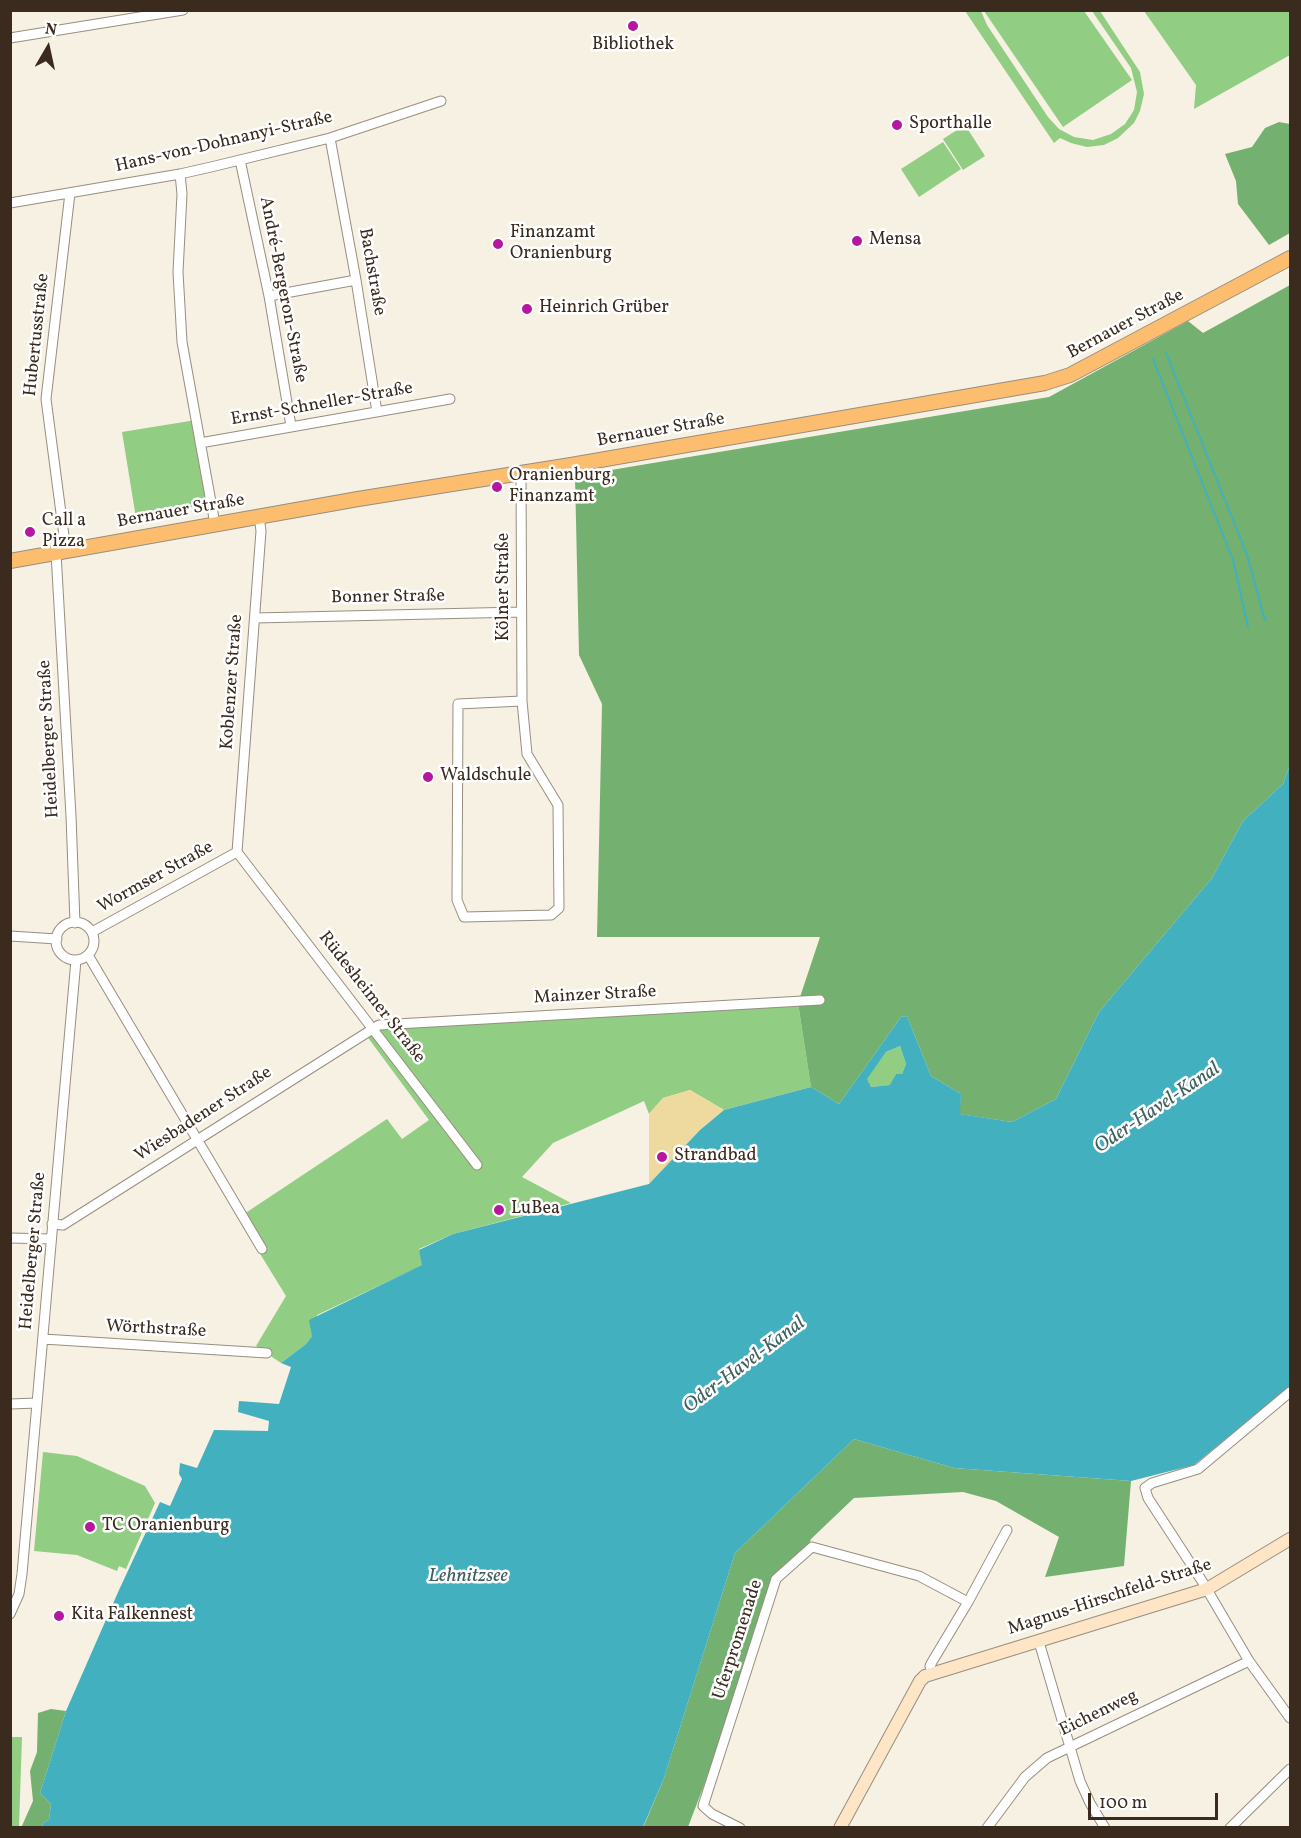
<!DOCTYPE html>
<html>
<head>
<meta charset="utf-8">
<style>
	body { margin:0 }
	#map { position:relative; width:1301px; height:1838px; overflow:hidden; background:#f6f1e2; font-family:Vollkorn,serif }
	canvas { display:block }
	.frame { position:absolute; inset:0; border:12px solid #3b2a1e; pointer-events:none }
	.north { position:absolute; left:18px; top:18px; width:60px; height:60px; -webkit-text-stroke:4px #fff; paint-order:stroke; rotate:9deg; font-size:16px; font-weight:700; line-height:24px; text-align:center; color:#3b2a1e }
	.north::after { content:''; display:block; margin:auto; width:21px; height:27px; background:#3b2a1e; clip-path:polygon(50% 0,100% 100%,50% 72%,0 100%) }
	.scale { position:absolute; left:1088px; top:1793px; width:130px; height:27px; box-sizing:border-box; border:3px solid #3b2a1e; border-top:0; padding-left:8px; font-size:18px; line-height:21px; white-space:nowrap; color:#3b2a1e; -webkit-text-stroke:4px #fff; paint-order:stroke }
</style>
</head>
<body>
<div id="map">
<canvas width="1301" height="1838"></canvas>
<div class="frame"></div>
<div class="north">N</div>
<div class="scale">100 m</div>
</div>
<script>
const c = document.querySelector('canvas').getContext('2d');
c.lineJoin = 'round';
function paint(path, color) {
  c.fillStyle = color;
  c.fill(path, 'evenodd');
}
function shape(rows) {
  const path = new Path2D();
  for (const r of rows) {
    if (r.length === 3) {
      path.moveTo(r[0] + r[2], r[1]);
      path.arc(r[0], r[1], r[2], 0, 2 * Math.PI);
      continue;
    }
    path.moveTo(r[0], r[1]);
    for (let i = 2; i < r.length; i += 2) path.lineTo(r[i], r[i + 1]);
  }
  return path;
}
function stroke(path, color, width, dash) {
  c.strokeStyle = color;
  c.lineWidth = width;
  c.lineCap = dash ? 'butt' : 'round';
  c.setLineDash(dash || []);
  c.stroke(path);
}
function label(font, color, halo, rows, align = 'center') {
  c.font = font + ' Vollkorn,serif';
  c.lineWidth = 5;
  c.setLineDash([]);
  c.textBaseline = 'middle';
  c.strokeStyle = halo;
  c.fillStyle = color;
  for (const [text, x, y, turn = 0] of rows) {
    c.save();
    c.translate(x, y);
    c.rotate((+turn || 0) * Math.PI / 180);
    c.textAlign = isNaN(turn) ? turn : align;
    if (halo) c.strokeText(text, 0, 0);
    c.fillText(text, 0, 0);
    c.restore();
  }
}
paint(shape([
	[965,11,981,11,987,25,1048,117,1059,129,1074,137,1093,140,1111,134,1125,124,1134,110,1137,92,1131,68,1092,11,1100,11,1140,72,1144,94,1140,111,1134,123,1118,138,1104,145,1087,147,1071,143,1060,138,1054,143],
	[984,11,1084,11,1132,80,1063,127],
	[1144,11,1290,11,1290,55,1194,109,1196,85],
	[965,125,985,156,963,170,943,139],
	[943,142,961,169,919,197,901,169],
	[196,420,212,503,136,518,122,432],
	[798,1003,811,1087,724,1110,690,1090,663,1098,649,1114,644,1101,553,1143,522,1177,571,1203,453,1234,419,1249,423,1265,317,1315,312,1336,306,1344,281,1363,256,1346,286,1296,238,1218,387,1119,402,1139,429,1120,363,1031],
	[900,1046,906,1064,902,1074,896,1074,891,1085,871,1087,866,1079,886,1052],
	[43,1452,77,1456,145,1486,155,1503,126,1569,119,1566,117,1571,77,1555,34,1551],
	[11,1737,22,1737,19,1827,11,1827]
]), '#91cd82');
paint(shape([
	[1279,122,1290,124,1290,233,1269,245,1238,204,1236,181,1225,154,1252,147,1265,128],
	[1290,285,1290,765,1283,784,1243,821,1212,878,1099,1012,1056,1099,1012,1122,959,1114,961,1094,931,1076,907,1016,901,1017,839,1104,811,1087,798,1003,820,937,597,937,602,704,579,655,575,476,1049,397,1188,321,1203,333],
	[854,1439,954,1468,1131,1481,1124,1566,1045,1577,1059,1537,996,1501,963,1492,854,1498,811,1539,804,1557,780,1580,772,1608,688,1827,643,1828,664,1778,735,1553],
	[51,1709,66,1711,40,1793,51,1804,49,1820,44,1822,41,1827,21,1828,33,1801,30,1771,37,1752,38,1713]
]), '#74b070');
paint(shape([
	[690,1090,724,1110,700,1130,649,1184,649,1114,663,1098]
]), '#eeda9e');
paint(shape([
	[1290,765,1290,1386,1194,1465,1131,1481,954,1468,854,1439,735,1553,664,1778,643,1827,41,1827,44,1822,49,1820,51,1804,40,1793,66,1711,119,1590,160,1502,170,1506,182,1479,179,1474,180,1463,197,1468,214,1430,268,1431,269,1421,238,1412,239,1401,279,1404,291,1367,281,1363,306,1344,312,1336,309,1320,422,1265,419,1250,453,1234,649,1184,700,1130,724,1110,811,1087,839,1104,901,1017,907,1016,931,1076,961,1094,960,1114,1012,1122,1056,1099,1099,1012,1212,878,1243,821,1283,784],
	[900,1046,906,1064,902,1074,896,1074,890,1085,871,1087,867,1079,886,1052]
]), '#42b0bf');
stroke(shape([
	[1166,353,1247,555,1265,620],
	[1153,359,1233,560,1248,627]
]), '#42b0bf', 2);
const street = shape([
	[10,38,183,10],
	[330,138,356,280,377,412],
	[240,160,269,296,291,426],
	[180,174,182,194,178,272,182,342,215,524],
	[10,203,180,174,211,167,330,138,441,101],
	[269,296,356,280],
	[200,443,450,399],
	[521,473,522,701,527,754,558,805,559,908,551,915,464,917,457,900,458,704,522,701],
	[66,551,46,399,70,193],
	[56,553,71,816,75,923],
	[255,618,521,612],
	[237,852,477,1165],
	[237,852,261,531,259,516],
	[75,941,19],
	[92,932,237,852],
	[10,936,57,939],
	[88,955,262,1249],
	[52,1224,63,1225,379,1025,820,1000],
	[10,1238,51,1239],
	[43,1339,267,1353],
	[1290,1392,1198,1469,1152,1483,1145,1488,1148,1498,1202,1581,1249,1661,1290,1718],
	[10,1404,37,1403],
	[10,1614,19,1594,22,1574,76,960],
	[1039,1642,1080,1781,1090,1803,1105,1828],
	[932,1672,930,1666,932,1662,968,1602,1007,1530],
	[740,1828,712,1814,703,1806,776,1579,812,1547,919,1576,968,1602],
	[987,1828,1025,1777,1047,1758,1249,1661],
	[1230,1828,1290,1769]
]);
const secondary = shape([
	[840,1828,920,1681,925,1676,1207,1589,1290,1539]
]);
const primary = shape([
	[10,561,358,499,571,465,1045,383,1070,375,1290,258]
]);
stroke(street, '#988e80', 11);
stroke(secondary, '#988e80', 14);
stroke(primary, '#988e80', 16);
stroke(street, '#fff', 9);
stroke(secondary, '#fee5c5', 12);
stroke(primary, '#fcbd6f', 14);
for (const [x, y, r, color] of [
	[633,26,6,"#b5179e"],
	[897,125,6,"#b5179e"],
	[857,241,6,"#b5179e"],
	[498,244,6,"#b5179e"],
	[527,309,6,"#b5179e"],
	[497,487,6,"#b5179e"],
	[30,532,6,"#b5179e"],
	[428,777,6,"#b5179e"],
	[662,1157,6,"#b5179e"],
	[499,1210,6,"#b5179e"],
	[90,1527,6,"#b5179e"],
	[59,1616,6,"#b5179e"]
]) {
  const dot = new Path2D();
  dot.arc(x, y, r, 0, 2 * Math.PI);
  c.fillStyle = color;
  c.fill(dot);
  stroke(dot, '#fff', 2);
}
label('18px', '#3b2a1e', '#fff', [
	["Bibliothek",633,46,"center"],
	["Sporthalle",909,125],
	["Finanzamt",510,234],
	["Oranienburg",510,255],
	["Mensa",869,241],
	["Heinrich Grüber",539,309],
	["Oranienburg,",509,477],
	["Finanzamt",509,498],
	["Call a",42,522],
	["Pizza",42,543],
	["Waldschule",440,777],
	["Strandbad",674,1157],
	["LuBea",511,1210],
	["TC Oranienburg",102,1527],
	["Kita Falkennest",71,1616]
], 'left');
label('18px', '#3b2a1e', '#fff', [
	["Hans-von-Dohnanyi-Straße",224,143,-13],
	["Bachstraße",371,272,80],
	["André-Bergeron-Straße",282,290,79],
	["Bernauer Straße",1126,325,-28],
	["Hubertusstraße",38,335,-84],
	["Ernst-Schneller-Straße",322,405,-10],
	["Bernauer Straße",661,431,-10],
	["Bernauer Straße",181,512,-10],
	["Kölner Straße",505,587,-90],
	["Bonner Straße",388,598,-1],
	["Koblenzer Straße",233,682,-86],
	["Heidelberger Straße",50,739,-93],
	["Wormser Straße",156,878,-29],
	["Mainzer Straße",595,996,-3],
	["Rüdesheimer Straße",371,998,52],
	["Wiesbadener Straße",204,1115,-33],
	["Heidelberger Straße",34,1251,-85],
	["Wörthstraße",156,1330,3],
	["Magnus-Hirschfeld-Straße",1110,1598,-18],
	["Uferpromenade",739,1640,-72],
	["Eichenweg",1099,1714,-26]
]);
label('italic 20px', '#3e605e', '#fff', [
	["Oder-Havel-Kanal",1158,1109,-34],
	["Oder-Havel-Kanal",745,1366,-37],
	["Lehnitzsee",468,1577]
]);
</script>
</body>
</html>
